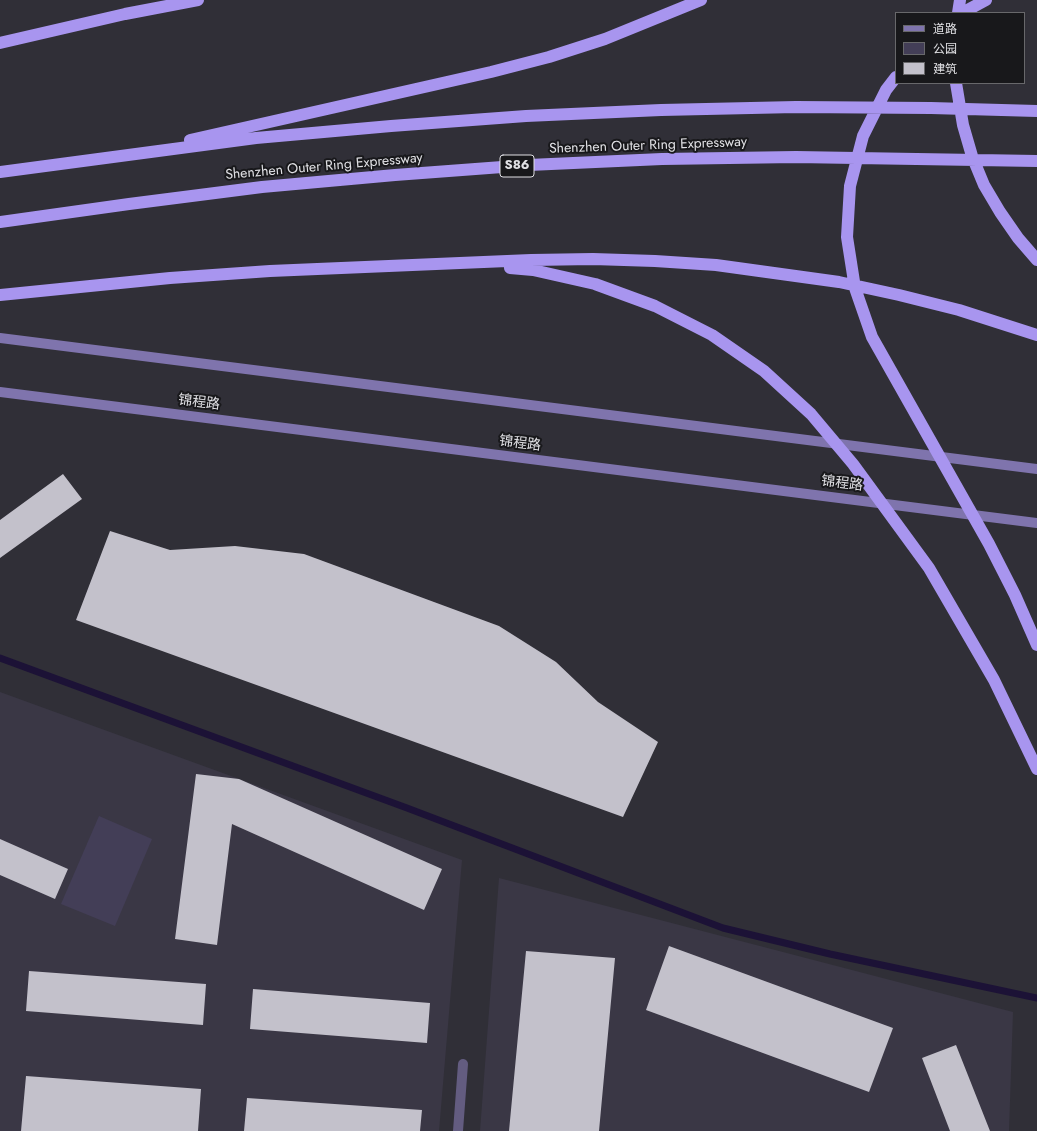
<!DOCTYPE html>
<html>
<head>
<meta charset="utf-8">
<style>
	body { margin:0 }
	#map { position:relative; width:1037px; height:1131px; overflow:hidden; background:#302f37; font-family:Jost,"Noto Sans SC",sans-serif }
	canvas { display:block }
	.legend { position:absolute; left:895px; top:12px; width:130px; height:72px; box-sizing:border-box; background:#18181b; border:1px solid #68686b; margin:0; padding:5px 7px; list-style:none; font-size:12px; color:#e0e0e4 }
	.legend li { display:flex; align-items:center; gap:8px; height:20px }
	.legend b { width:20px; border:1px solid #68686b }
</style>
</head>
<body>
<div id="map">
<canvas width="1037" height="1131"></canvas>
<ul class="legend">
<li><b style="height:5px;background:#7f74ad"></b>道路</li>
<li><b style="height:11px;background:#433e57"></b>公园</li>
<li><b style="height:11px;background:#c3c1cb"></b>建筑</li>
</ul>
</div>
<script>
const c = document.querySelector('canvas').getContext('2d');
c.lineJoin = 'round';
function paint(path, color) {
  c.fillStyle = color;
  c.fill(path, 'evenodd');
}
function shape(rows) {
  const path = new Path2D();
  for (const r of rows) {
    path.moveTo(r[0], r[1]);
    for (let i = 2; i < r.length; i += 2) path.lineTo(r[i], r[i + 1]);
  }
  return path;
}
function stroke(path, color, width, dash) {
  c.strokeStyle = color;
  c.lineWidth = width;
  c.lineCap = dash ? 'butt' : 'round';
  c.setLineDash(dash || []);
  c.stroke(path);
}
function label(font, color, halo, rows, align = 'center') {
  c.font = font + ' Jost,"Noto Sans SC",sans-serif';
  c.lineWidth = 4;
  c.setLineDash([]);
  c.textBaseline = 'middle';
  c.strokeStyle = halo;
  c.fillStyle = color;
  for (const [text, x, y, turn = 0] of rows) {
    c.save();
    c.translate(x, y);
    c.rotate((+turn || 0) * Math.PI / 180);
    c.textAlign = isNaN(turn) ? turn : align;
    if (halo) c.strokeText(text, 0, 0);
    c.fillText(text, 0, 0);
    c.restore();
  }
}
paint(shape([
	[0,692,462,860,439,1131,0,1131],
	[499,878,1013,1012,1009,1131,480,1131]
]), '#3a3745');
paint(shape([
	[99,816,152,839,115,926,61,904]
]), '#433e57');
stroke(shape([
	[0,658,407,808,723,928,830,954,1037,998]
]), '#1c1236', 7);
paint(shape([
	[63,474,82,499,0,558,0,520],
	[110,531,170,550,235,546,304,554,499,626,556,662,598,702,658,742,623,817,76,620],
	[196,774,239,779,442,869,424,910,232,824,217,945,175,939],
	[0,839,68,869,55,899,0,875],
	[669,946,893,1028,869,1092,646,1010],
	[526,951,615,958,599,1131,509,1131],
	[29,971,206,984,203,1025,26,1011],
	[253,989,430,1003,427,1043,250,1029],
	[956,1045,990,1131,950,1131,922,1058],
	[26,1076,201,1089,198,1131,21,1131],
	[247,1098,422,1110,420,1131,244,1131]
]), '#c3c1cb');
stroke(shape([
	[458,1131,463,1064]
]), '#635c80', 10);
stroke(shape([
	[0,338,1037,469],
	[0,392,1037,523]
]), '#7f74ad', 10);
stroke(shape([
	[958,13,960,0],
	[962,13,986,0],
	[0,43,125,14,198,0],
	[896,77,886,90,863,136,850,186,847,237,855,288,872,337,989,544,1015,595,1037,645],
	[956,83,963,125,972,156,984,185,1000,212,1018,238,1037,260],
	[190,140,491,72,549,57,605,39,701,0],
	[0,172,256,138,391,126,526,116,661,110,796,107,931,108,1037,111],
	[0,222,129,204,262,187,395,175,529,165,662,159,796,157,1037,161],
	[510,268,533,270,595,284,655,306,712,335,764,371,811,414,853,464,929,568,994,680,1037,769],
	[0,295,170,278,270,271,531,260,593,259,655,261,716,265,839,282,899,295,959,310,1037,335]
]), '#a895ef', 12);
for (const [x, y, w] of [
	[517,166,34]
]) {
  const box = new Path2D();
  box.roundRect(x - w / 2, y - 11, w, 22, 3);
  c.fillStyle = '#18181b';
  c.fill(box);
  stroke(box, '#e0e0e4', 1);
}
label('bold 13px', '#e0e0e4', null, [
	["S86",517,166]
]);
label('14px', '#e0e0e4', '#18181b', [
	["Shenzhen Outer Ring Expressway",648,146,-2],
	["Shenzhen Outer Ring Expressway",324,167,-5],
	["锦程路",199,403,7],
	["锦程路",520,444,7],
	["锦程路",842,484,7]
]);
</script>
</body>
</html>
